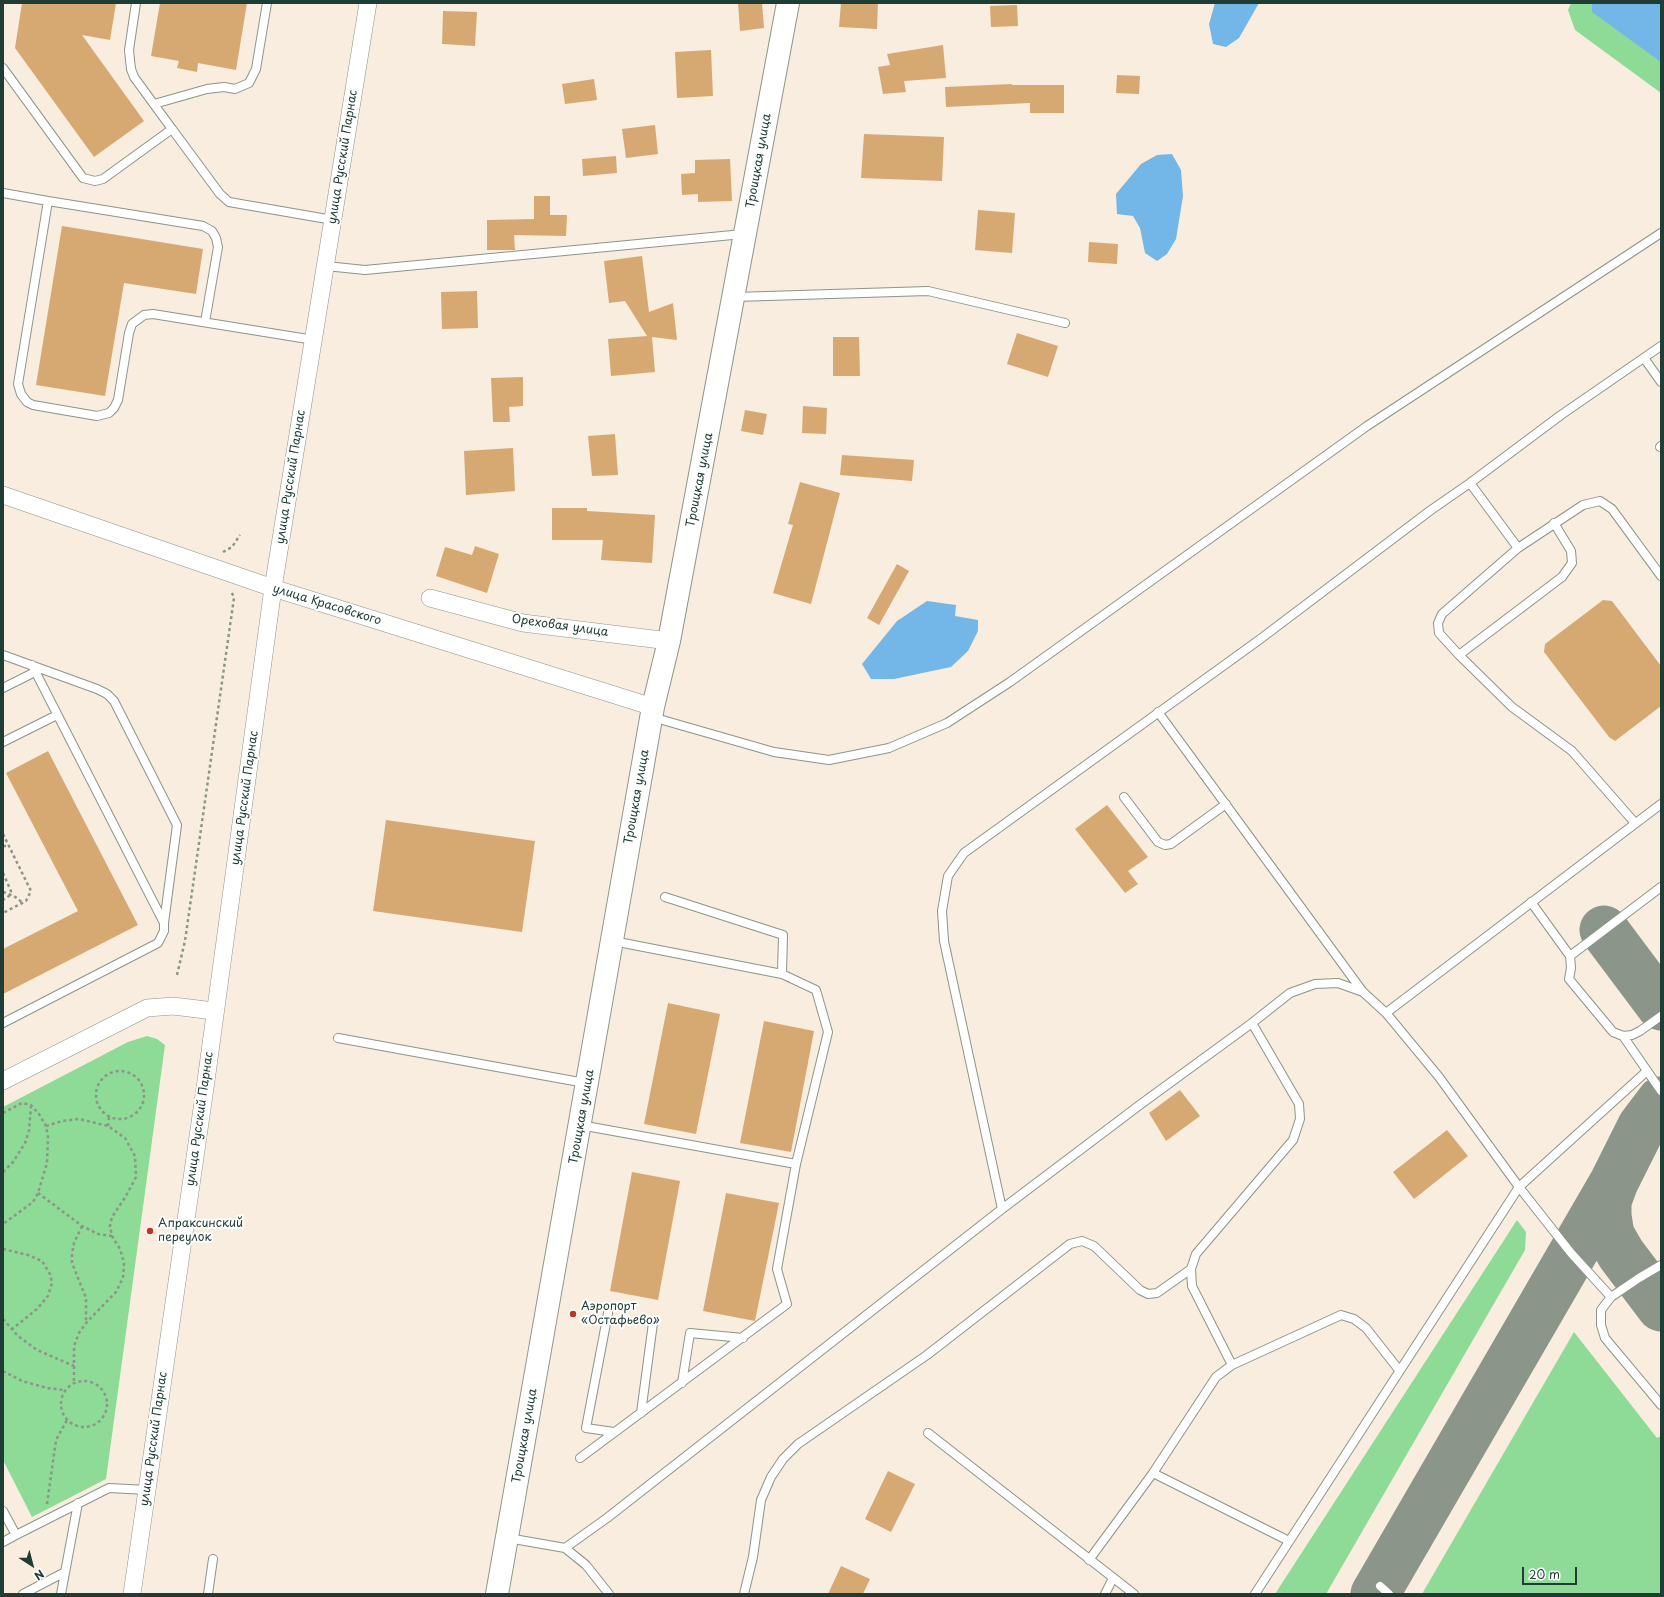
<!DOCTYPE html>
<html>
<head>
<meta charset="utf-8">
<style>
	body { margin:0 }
	#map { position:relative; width:1664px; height:1597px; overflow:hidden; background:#f8edde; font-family:"Playpen Sans",sans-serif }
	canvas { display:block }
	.frame { position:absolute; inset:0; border:4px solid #1f3d34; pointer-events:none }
	.north { position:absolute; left:12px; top:1545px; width:40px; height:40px; -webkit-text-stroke:3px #fff; paint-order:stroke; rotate:144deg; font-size:11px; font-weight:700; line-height:16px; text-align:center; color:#1f3d34 }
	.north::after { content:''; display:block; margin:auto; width:14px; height:18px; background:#1f3d34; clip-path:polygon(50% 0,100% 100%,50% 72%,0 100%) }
	.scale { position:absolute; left:1522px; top:1567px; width:55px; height:18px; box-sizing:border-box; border:2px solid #1f3d34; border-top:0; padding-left:5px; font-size:12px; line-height:14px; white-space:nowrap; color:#1f3d34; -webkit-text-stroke:3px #fff; paint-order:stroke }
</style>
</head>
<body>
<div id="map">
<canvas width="1664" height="1597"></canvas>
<div class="frame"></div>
<div class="north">N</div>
<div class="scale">20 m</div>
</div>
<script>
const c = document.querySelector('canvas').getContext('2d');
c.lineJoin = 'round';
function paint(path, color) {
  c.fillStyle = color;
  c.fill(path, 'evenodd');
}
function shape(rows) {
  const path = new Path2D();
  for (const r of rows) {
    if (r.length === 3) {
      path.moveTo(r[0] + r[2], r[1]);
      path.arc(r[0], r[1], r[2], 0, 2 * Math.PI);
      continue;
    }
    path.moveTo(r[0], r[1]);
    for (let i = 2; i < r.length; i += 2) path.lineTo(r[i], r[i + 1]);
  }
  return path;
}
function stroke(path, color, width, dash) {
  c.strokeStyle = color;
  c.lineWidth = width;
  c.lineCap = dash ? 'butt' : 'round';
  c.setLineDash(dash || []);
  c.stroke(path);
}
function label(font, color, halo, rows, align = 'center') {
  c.font = font + ' "Playpen Sans",sans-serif';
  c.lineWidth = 4;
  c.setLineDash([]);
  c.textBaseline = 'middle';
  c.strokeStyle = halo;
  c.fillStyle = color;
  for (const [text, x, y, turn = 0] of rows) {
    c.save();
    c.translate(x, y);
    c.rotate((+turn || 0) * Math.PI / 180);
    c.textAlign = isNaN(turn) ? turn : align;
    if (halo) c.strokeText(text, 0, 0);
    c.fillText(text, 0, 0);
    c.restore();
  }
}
paint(shape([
	[1571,3,1661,3,1661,93,1575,30,1568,10],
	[147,1036,157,1039,165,1045,106,1479,32,1517,3,1460,3,1107,128,1042],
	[1517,1220,1526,1232,1525,1250,1326,1594,1275,1594],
	[1574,1332,1657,1438,1661,1436,1661,1594,1422,1594]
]), '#8eda97');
paint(shape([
	[1215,3,1259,3,1239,38,1226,47,1213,44,1209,24],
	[1592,3,1661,3,1661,62,1592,12],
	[1172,154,1181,170,1183,196,1176,239,1167,254,1157,261,1145,253,1140,228,1133,216,1117,214,1116,194,1141,164,1157,155],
	[927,601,956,605,955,616,978,620,978,631,968,651,951,667,894,679,871,679,862,664,897,621]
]), '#72b7e8');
stroke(shape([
	[1604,930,1661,1006],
	[1614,1182,1607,1201,1607,1216,1610,1235,1621,1254,1661,1307],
	[1375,1594,1614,1182,1642,1126,1661,1101]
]), '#8c9589', 49);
paint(shape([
	[22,3,116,3,110,40,82,35,144,121,94,157,15,48],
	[160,3,247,3,236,70,198,63,197,72,177,68,179,61,151,56],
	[738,3,762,3,764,28,740,31],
	[841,3,878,3,877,29,839,27],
	[1017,5,1018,26,991,27,990,6],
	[443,11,477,12,475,46,442,44],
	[943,45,946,78,904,81,906,92,883,94,878,67,890,65,887,54],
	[711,50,713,96,677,98,675,52],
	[1117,75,1140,76,1139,94,1116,93],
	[594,79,597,100,565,104,562,84],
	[1012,84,1012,85,1064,85,1064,113,1030,113,1030,103,946,107,945,87],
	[655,125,658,154,626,158,622,129],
	[864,134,944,137,942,181,861,178],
	[616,156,617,173,583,176,582,159],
	[730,159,732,201,698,202,698,194,682,195,681,174,695,173,695,160],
	[534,196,550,196,550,215,567,215,566,236,514,235,515,250,487,250,487,220,534,219],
	[978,210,1015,213,1012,253,975,250],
	[62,226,203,249,196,294,124,283,105,396,36,385],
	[1089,242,1118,244,1117,264,1088,262],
	[642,256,649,312,673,303,677,340,652,337,655,372,611,376,608,339,647,336,625,301,609,303,604,261],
	[477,291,478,328,442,329,441,292],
	[1017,333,1058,346,1048,377,1007,364],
	[833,337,859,337,860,376,833,376],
	[523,377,523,406,509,407,510,422,493,422,491,378],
	[803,406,827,408,826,434,802,433],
	[745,410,767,414,763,435,741,431],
	[615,434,618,475,592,476,588,436],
	[513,448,515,491,466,495,464,451],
	[842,455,914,460,912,481,840,475],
	[800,482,840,493,811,604,773,593,793,525,788,524],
	[552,508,587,508,587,511,655,515,652,563,601,560,603,540,552,540],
	[475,546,499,554,487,593,436,576,445,547,472,555],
	[897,564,909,571,879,625,867,618],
	[1603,600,1612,601,1661,666,1661,706,1615,741,1609,737,1544,652,1545,644],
	[48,751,138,925,3,994,3,949,78,911,6,773],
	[1107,805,1148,857,1128,871,1138,884,1125,893,1075,829],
	[386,820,535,841,522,932,373,911],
	[668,1003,720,1014,696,1134,644,1124],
	[764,1021,814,1031,791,1152,740,1143],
	[1180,1090,1200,1116,1166,1141,1149,1113],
	[1447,1130,1468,1156,1414,1199,1393,1172],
	[632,1172,680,1181,658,1300,610,1291],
	[726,1193,779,1203,755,1321,703,1311],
	[888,1471,915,1484,891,1532,865,1519],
	[841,1566,870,1579,863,1594,828,1594]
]), '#d7a972');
const lane = shape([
	[3,68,83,178,95,181,103,179,172,129,134,77,131,69,129,50,136,3],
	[154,104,207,89,224,87,235,89,249,83,256,69,267,3],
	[172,129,220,194,229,202,333,220],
	[3,193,48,201,18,384,21,394,27,402,33,405,97,416,109,413,114,408,118,400,129,333,132,324,144,315,153,314,314,340],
	[48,201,203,226,212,231,216,238,218,247,205,322],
	[326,266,365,270,743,234],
	[735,297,928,291,1065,323],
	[1644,358,1661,382],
	[1660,447,1661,446],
	[1470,483,1518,548],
	[3,655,97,689,107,694,114,701,177,825,164,923],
	[1459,655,1562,577,1572,563,1571,551,1554,523],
	[3,688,35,672],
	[1158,712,1363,992],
	[652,717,774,752,829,760,889,748,947,723,1010,682,1367,426,1661,233],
	[3,742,57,715],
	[1124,797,1158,842,1165,845,1171,844,1226,804],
	[1635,823,1572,751,1512,707,1459,655,1439,633,1438,623,1442,614,1518,548,1583,505,1600,501,1612,509,1661,576],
	[665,897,783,935,782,974],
	[1531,902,1570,956,1571,968,1569,979,1613,1032,1623,1036,1632,1035,1640,1031,1661,1016],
	[1570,956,1661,887],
	[1386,1013,1661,804],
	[3,1023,158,943,164,931,164,923,32,665],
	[1623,1036,1661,1091],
	[338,1038,585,1083],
	[580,1125,796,1164,828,1032,816,990,782,974,613,941],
	[1002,1209,944,941,942,911,948,876,964,853,1259,640,1431,510,1470,483,1561,415,1661,346],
	[1661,1265,1639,1278,1611,1297,1601,1310,1601,1325,1605,1338,1661,1405],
	[608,1313,586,1428,614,1432],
	[1232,1365,1192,1286,1191,1269,1196,1254,1293,1140,1300,1119,1299,1104,1252,1023],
	[682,1383,690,1333,743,1338],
	[641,1413,653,1323],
	[928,1433,1134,1594],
	[580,1458,787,1304,777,1269,796,1164],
	[1153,1473,1289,1541],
	[3,1511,16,1535,3,1542],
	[16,1535,109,1488,147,1490],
	[508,1538,565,1548,607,1518,1002,1209,1141,1104,1252,1023,1290,993,1315,984,1338,983,1363,992,1386,1013,1439,1077,1519,1187,1571,1253,1611,1297],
	[565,1548,586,1565,609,1594],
	[1089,1560,1153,1473,1216,1377,1232,1365,1341,1315,1354,1319,1366,1328,1399,1370],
	[1380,1586,1389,1594],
	[23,1594,65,1572],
	[61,1594,78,1503],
	[208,1594,213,1559],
	[744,1594,753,1557,761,1500,771,1477,783,1459,798,1444,927,1355,1070,1244,1082,1241,1094,1246,1140,1290,1148,1294,1157,1293,1191,1269],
	[1105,1594,1113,1578],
	[1255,1594,1519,1187,1647,1071]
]);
const street = shape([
	[3,495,273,588,653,707],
	[430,598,523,623,669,641],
	[3,1081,147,1008,173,1006,214,1011],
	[132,1594,206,1081,273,588,368,3]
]);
const secondary = shape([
	[497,1594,653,707,669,641,788,3]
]);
stroke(lane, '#8c9589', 10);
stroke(street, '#8c9589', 18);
stroke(secondary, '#8c9589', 24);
stroke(shape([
	[223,552,232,547,240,535],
	[3,834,31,891,26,901,3,913],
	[3,846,9,846],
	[3,873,11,891,9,896,3,900],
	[3,892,14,896,23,903],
	[177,975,185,941,234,598,232,593],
	[120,1095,24],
	[3,1113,22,1103,31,1105,39,1114,46,1126,48,1137,47,1163,38,1193,33,1202,3,1224],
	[46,1126,62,1121,79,1119,108,1126,125,1138,135,1156,136,1177,126,1196,112,1217,110,1226,112,1236,120,1249,124,1263,123,1278,116,1292,86,1323,79,1333,74,1346,74,1383],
	[108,1126,109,1117],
	[3,1172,13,1162,25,1143,29,1131,31,1106],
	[38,1193,82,1226,98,1234,112,1236],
	[82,1226,74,1243,72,1254,72,1263,86,1298,86,1322],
	[3,1249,28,1255,42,1261,50,1274,52,1283,48,1296,37,1309,11,1330],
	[3,1319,18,1336,37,1350,74,1366],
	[3,1371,22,1381,47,1388,65,1390],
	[84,1404,23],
	[47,1504,56,1440,67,1420]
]), '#8c9589', 2.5, [3, 3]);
stroke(lane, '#fff', 8);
stroke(street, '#fff', 17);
stroke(secondary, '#fff', 22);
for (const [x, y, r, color] of [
	[150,1231,4,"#c8321e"],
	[573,1314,4,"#c8321e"]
]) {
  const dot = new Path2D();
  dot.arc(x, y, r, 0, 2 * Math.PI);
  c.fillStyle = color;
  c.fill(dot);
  stroke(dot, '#fff', 1.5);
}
label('12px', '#1f3d34', '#fff', [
	["улица Русский Парнас",343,157,-81],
	["Троицкая улица",759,161,-80],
	["улица Русский Парнас",291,477,-81],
	["Троицкая улица",700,480,-79],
	["улица Красовского",327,605,17],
	["Ореховая улица",560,626,8],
	["Троицкая улица",637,797,-80],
	["улица Русский Парнас",245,798,-82],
	["Троицкая улица",582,1117,-80],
	["улица Русский Парнас",200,1119,-82],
	["Троицкая улица",525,1436,-80],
	["улица Русский Парнас",154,1439,-82]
]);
label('12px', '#1f3d34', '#fff', [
	["Апраксинский",158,1224],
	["переулок",158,1238],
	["Аэропорт",581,1307],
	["«Остафьево»",581,1321]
], 'left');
</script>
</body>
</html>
